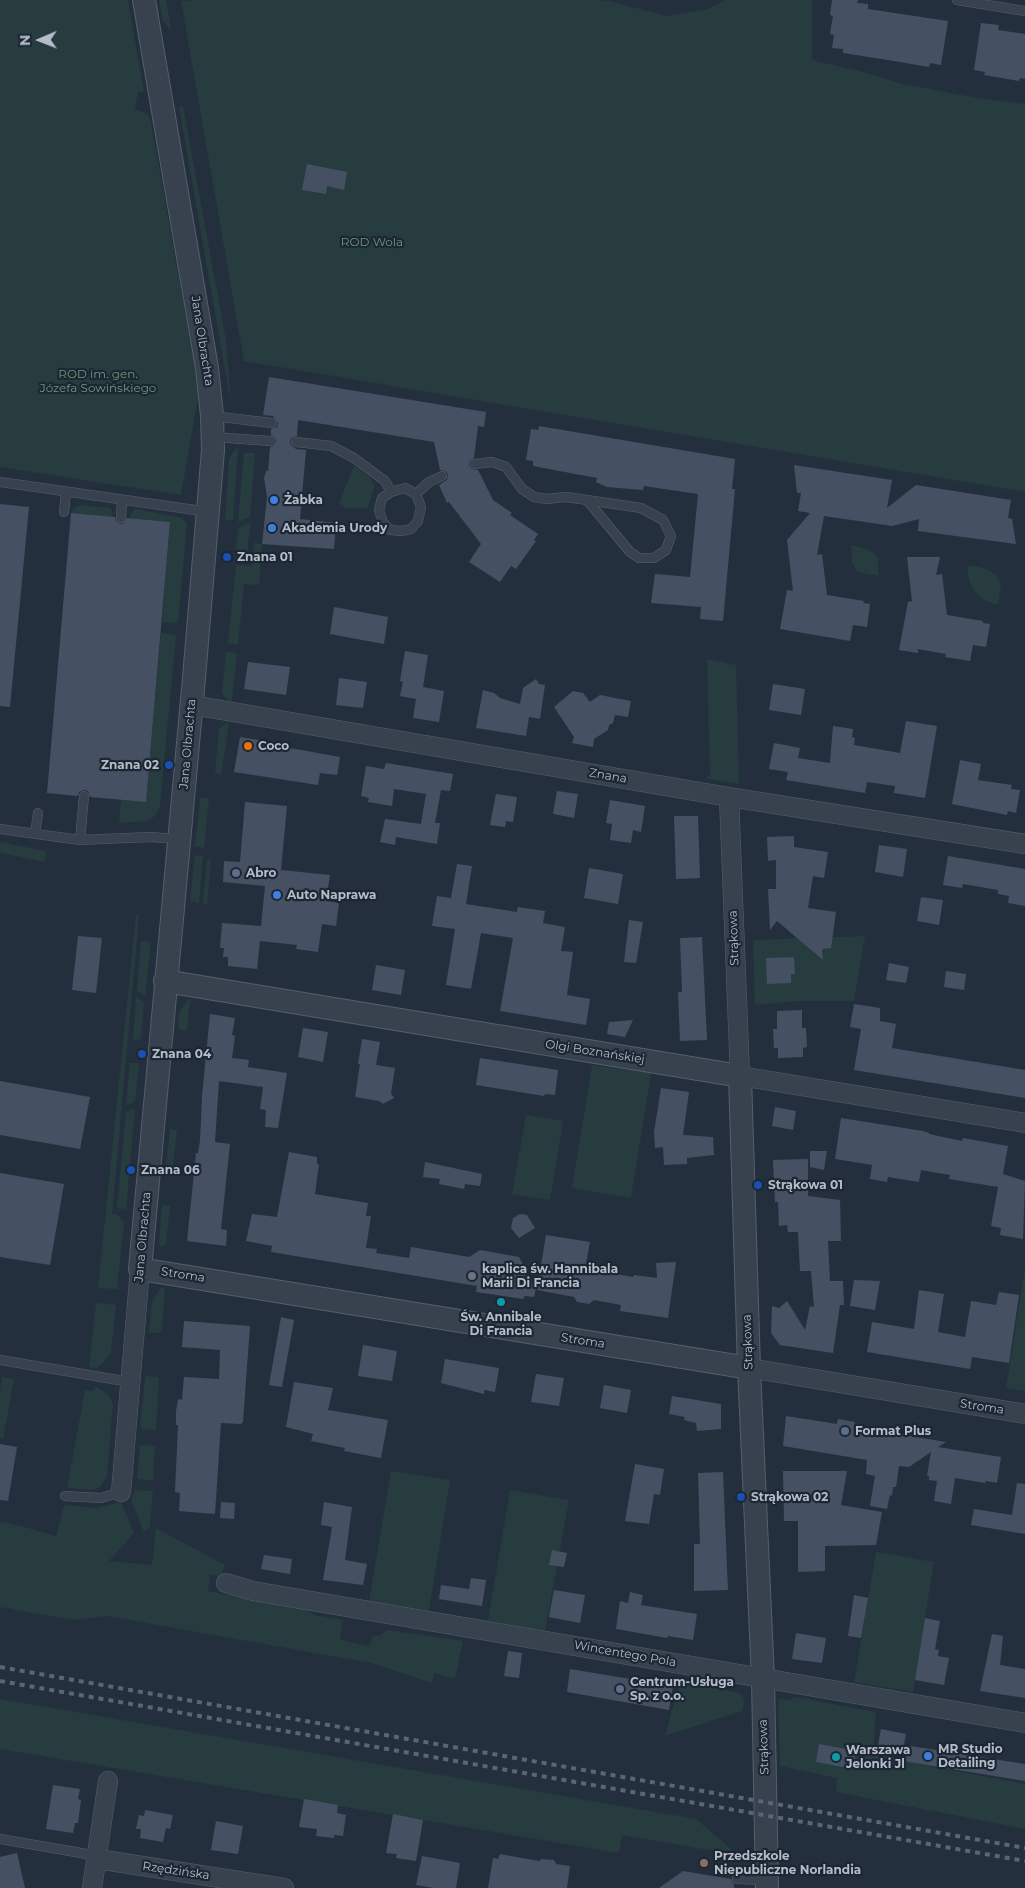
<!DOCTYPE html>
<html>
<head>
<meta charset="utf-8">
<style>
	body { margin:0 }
	#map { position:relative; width:1025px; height:1888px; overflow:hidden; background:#242f3e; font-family:Montserrat,sans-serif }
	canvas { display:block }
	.north { position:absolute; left:15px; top:15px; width:50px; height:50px; -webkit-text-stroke:4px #1d2633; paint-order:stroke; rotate:269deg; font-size:14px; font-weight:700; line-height:20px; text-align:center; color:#b4bcc9 }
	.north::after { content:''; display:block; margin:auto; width:18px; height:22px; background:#b4bcc9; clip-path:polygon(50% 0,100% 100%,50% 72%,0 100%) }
</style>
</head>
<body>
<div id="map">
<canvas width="1025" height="1888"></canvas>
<div class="north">N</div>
</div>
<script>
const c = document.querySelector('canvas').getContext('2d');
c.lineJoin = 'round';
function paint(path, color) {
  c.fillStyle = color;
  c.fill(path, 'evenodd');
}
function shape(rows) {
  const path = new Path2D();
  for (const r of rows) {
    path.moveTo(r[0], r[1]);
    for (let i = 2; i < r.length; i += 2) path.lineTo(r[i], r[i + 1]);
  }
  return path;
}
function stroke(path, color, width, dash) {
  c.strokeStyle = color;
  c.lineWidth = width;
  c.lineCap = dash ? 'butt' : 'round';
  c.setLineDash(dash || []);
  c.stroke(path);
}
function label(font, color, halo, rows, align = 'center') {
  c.font = font + ' Montserrat,sans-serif';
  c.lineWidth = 4.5;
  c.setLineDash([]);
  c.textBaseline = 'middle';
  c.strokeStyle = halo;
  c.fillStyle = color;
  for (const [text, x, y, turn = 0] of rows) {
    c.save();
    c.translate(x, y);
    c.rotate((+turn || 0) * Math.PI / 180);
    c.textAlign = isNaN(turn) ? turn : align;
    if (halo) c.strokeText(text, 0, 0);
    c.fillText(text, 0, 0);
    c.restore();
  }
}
paint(shape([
	[0,0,128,0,144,92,138,92,135,109,148,114,151,122,199,392,181,495,0,467],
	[159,0,166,0,171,30,163,21],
	[199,0,597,0,609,1,667,16,707,9,726,0,812,0,812,60,859,71,899,83,977,98,1025,104,1025,492,244,361,181,1],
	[183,106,226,340,231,404,179,107],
	[238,447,233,520,225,520,229,460,232,453],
	[244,453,255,453,250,517,238,522],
	[354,466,370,477,375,485,368,508,346,508,339,503],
	[80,505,110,508,112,511,113,517,71,513,74,508],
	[136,509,182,518,187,523,178,622,176,623,162,622,170,522,129,518,132,512],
	[250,522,247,559,235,558,238,529],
	[254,543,262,544,259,585,244,584,238,645,228,643,236,565,252,566],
	[851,545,867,549,874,553,878,558,878,576,857,572,852,562],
	[967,565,984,568,995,574,1001,584,998,605,984,600,975,592,969,581],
	[161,633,176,635,160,806,155,816,147,821,119,823,121,800,146,801],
	[226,652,237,653,232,701,228,700,222,693],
	[707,659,736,665,739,784,704,778,710,776],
	[226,723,229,724,221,774,215,773,219,729],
	[200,798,209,798,204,848,195,846],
	[0,842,46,851,45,862,0,853],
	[195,855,203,856,199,903,190,901],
	[207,860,211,860,207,904,203,904],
	[136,915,139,915,112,1214,116,1214,124,1222,117,1289,98,1288],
	[865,936,854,1001,799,1001,755,1005,753,940],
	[141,941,151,942,145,996,137,991],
	[136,997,144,1002,141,1039,136,1040,133,1039],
	[190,998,187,1031,180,1030,178,1029,179,1012],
	[130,1063,139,1063,135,1101,126,1106],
	[592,1065,651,1073,631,1198,572,1188],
	[135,1109,126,1209,117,1208,126,1112],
	[526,1115,563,1121,550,1200,512,1194],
	[170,1129,177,1130,173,1167,166,1166],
	[162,1205,170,1206,166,1244,162,1247,159,1245,159,1241],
	[1025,1268,1025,1391,1006,1388],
	[165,1286,162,1330,158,1333,149,1333,152,1302,159,1290],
	[96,1303,116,1305,111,1353,102,1364,96,1368,89,1367],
	[147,1376,159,1377,156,1430,142,1429,140,1427,145,1378],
	[2,1377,14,1379,3,1439,0,1438,0,1390],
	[95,1386,109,1395,113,1405,107,1477,99,1488,91,1490,67,1488,85,1390,93,1391],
	[140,1445,155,1446,153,1481,137,1479],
	[391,1471,450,1480,429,1611,369,1601],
	[135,1490,153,1491,150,1527,144,1532,131,1500],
	[510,1490,569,1500,545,1631,488,1621],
	[121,1502,134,1533,109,1561,152,1565,156,1528,225,1565,221,1576,210,1575,208,1591,305,1609,314,1615,343,1620,340,1640,369,1646,373,1635,380,1636,387,1630,463,1641,455,1679,434,1673,432,1683,371,1663,107,1616,73,1620,0,1607,0,1522,21,1526,56,1536,64,1505,96,1508],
	[876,1552,934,1562,913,1692,854,1682],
	[680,1681,740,1693,745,1700,742,1711,665,1736],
	[796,1697,876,1712,873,1753,901,1758,902,1761,1025,1784,1025,1829,836,1792,837,1778,780,1766,778,1699,789,1700],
	[0,1699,696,1819,738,1855,622,1835,619,1853,0,1749]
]), '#263c3f');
paint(shape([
	[832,0,858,0,857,3,868,4,868,9,948,21,941,65,930,63,929,67,894,61,843,53,843,49,832,48,834,35,830,34,833,16,830,15],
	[981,23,999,25,998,30,1025,34,1025,79,1020,78,1019,81,984,75,985,72,974,70],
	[307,164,347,172,344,190,327,186,326,194,302,190],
	[269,377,486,412,484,427,478,426,474,458,470,461,469,465,472,469,478,470,493,500,512,513,510,515,538,534,534,540,536,541,516,569,511,566,500,582,469,562,481,544,449,502,447,503,439,485,447,480,448,474,445,471,440,470,434,442,298,420,297,436,291,438,290,442,291,445,296,449,306,450,300,519,336,523,334,549,262,544,267,497,264,478,266,471,268,471,270,447,273,446,276,442,275,438,271,435,271,429,277,427,278,423,273,416,263,415],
	[539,426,735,459,732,489,735,489,723,621,700,619,701,607,651,603,655,574,690,577,698,494,644,486,643,490,607,487,596,482,597,478,533,466,533,461,526,460,531,429,538,430],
	[794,465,892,480,887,508,916,485,1011,500,1008,518,1012,519,1016,544,918,531,919,519,892,526,824,516,817,555,822,554,827,595,864,601,863,603,870,604,867,627,853,625,850,641,780,629,787,590,793,591,787,540,810,513,798,511,801,493,797,493],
	[0,504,29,507,10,707,0,706],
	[71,513,115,517,116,521,120,524,124,523,127,518,170,522,146,802,90,797,88,791,84,790,79,792,78,796,47,793],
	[907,557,940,557,936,575,942,574,947,615,983,621,983,623,990,624,986,647,973,645,970,661,945,657,946,654,918,649,918,653,899,650,908,602,912,601],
	[334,607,388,617,384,644,330,634],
	[405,651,428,655,423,687,444,691,439,722,413,718,416,699,400,696,403,682,400,681],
	[248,662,290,667,286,695,244,689],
	[339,678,367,682,363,708,336,705],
	[536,679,539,684,545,685,540,719,529,717,526,736,476,728,483,690,494,693,500,698,520,704,523,688],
	[773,684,805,689,801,715,769,710],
	[573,691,583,693,590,702,600,695,631,701,628,717,615,715,613,723,609,725,608,730,594,739,593,747,572,743,574,737,554,707],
	[906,721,937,726,925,798,894,793,895,786,867,782,865,793,786,780,788,772,769,769,774,743,800,748,798,758,830,763,833,726,853,729,852,737,855,738,854,745,900,753],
	[240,737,279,743,279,746,340,757,337,775,320,773,318,785,234,772],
	[960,760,981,764,978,780,1012,785,1011,789,1020,790,1016,813,1008,811,1007,815,952,804],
	[386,763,453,774,450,791,441,790,435,823,440,823,437,844,396,837,395,845,380,842,385,819,421,824,426,794,394,789,392,806,368,802,369,798,361,796,366,766,384,769],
	[557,791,578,794,574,818,553,814],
	[496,794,517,797,513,822,506,821,505,827,490,825],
	[610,800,645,806,641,832,633,830,631,843,610,840,612,824,606,823],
	[245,802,287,806,281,870,330,875,326,901,339,903,336,926,322,924,318,952,296,949,297,945,260,941,257,969,228,966,228,957,223,957,224,948,220,948,222,923,261,926,265,886,223,882,224,861,240,862],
	[674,816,698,816,700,878,676,879],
	[794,836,794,847,828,852,824,878,813,876,808,908,836,912,831,948,822,949,823,960,777,921,770,930,768,889,776,889,776,860,768,861,767,837],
	[879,845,907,849,903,877,875,872],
	[948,856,1025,869,1025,906,1008,903,1009,896,998,894,998,890,963,884,962,888,943,885],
	[457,864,472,866,466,904,517,912,518,907,545,911,543,923,565,927,561,951,573,952,567,995,590,999,586,1025,500,1011,513,938,481,933,471,989,446,985,455,929,432,926,437,896,451,898],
	[589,868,623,874,618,904,584,898],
	[921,897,943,900,939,925,917,921],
	[629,920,643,922,636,963,624,962],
	[78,936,102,938,96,993,72,990],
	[702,937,707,1040,680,1041,678,992,682,992,680,938],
	[794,957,795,974,791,974,791,983,767,984,766,958],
	[889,963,909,967,906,983,886,980],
	[376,965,405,970,401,995,372,990],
	[946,971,966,974,964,990,944,987],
	[854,1004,880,1008,880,1021,896,1024,892,1048,1025,1070,1025,1098,854,1070,861,1029,850,1027],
	[802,1010,802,1028,806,1028,807,1047,803,1048,803,1057,778,1058,778,1048,774,1048,773,1029,777,1029,777,1011],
	[210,1014,235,1018,232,1035,235,1036,232,1058,249,1060,248,1067,287,1073,278,1128,265,1127,266,1110,260,1109,263,1087,219,1081,215,1142,230,1144,221,1229,227,1230,226,1246,187,1241,196,1153,198,1153,200,1141,202,1096],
	[633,1020,625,1037,607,1034,609,1022],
	[303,1028,328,1032,323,1062,298,1057],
	[362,1039,380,1042,376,1065,395,1068,391,1093,394,1098,383,1104,379,1101,355,1097,360,1064,358,1064],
	[480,1058,558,1070,555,1095,545,1094,544,1096,476,1085],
	[0,1081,90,1097,80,1149,0,1135],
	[661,1088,689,1092,683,1135,713,1137,714,1155,687,1158,687,1164,664,1165,663,1147,655,1148,654,1132],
	[775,1107,796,1111,793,1130,772,1126],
	[841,1118,923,1131,929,1133,929,1134,962,1141,963,1138,1008,1146,1003,1174,1025,1181,1023,1239,1000,1235,1001,1228,991,1226,998,1187,949,1179,950,1175,921,1170,919,1182,888,1177,887,1182,870,1179,872,1165,835,1159],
	[810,1151,827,1151,824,1170,810,1167],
	[289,1152,317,1157,317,1164,319,1164,315,1194,368,1203,366,1216,371,1216,366,1248,377,1249,376,1253,409,1258,411,1247,469,1257,480,1250,519,1257,536,1288,534,1297,524,1296,524,1299,476,1292,477,1286,271,1252,272,1246,246,1241,252,1214,277,1217],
	[808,1159,808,1196,840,1200,841,1241,828,1241,830,1281,843,1281,844,1305,840,1305,833,1353,780,1345,771,1333,772,1306,779,1308,787,1301,805,1330,810,1306,814,1307,811,1271,800,1271,798,1232,788,1232,787,1225,779,1226,778,1202,775,1202,774,1182,773,1160],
	[425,1162,482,1174,480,1186,465,1184,464,1189,439,1184,440,1179,423,1177],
	[0,1173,64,1184,50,1265,0,1257],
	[520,1214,527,1215,535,1228,519,1238,511,1228,513,1218],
	[546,1235,590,1242,585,1269,633,1277,634,1275,657,1278,656,1263,676,1262,668,1318,620,1311,621,1305,594,1300,589,1304,577,1302,574,1297,537,1290],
	[854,1280,880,1281,875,1310,850,1306],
	[919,1290,944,1294,938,1332,965,1337,971,1301,996,1305,999,1292,1019,1295,1009,1363,972,1357,970,1369,867,1352,872,1322,914,1329],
	[281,1317,294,1320,282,1387,269,1385],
	[184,1321,250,1326,243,1422,241,1424,221,1423,215,1514,179,1511,180,1493,175,1492,178,1425,176,1425,176,1411,178,1399,182,1400,184,1377,219,1379,220,1350,182,1347],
	[363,1345,397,1351,392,1381,358,1376],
	[445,1359,499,1368,495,1392,484,1390,484,1394,441,1383],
	[536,1374,564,1378,559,1406,531,1402],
	[294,1382,333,1388,328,1410,388,1420,381,1458,344,1451,345,1448,311,1441,313,1434,286,1427],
	[604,1385,631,1390,627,1413,600,1408],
	[672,1396,721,1404,721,1429,697,1431,696,1423,684,1420,685,1417,669,1414],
	[786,1416,837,1424,838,1419,855,1422,854,1427,946,1442,938,1447,1001,1457,997,1483,986,1481,985,1483,955,1478,951,1504,934,1501,937,1481,929,1480,929,1476,927,1476,931,1452,909,1467,899,1466,896,1487,893,1487,892,1496,890,1495,887,1509,870,1506,875,1476,866,1474,867,1460,783,1446],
	[0,1444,17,1447,8,1501,0,1500],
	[635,1464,664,1469,660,1495,654,1494,649,1524,625,1521],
	[783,1471,847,1471,841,1505,882,1512,876,1545,825,1546,825,1571,798,1572,798,1521,784,1521],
	[723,1472,728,1590,694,1591,694,1544,700,1544,698,1473],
	[1017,1483,1025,1484,1025,1534,971,1525,974,1509,1012,1515],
	[221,1502,235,1503,234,1519,220,1518],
	[324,1502,352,1507,345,1560,367,1564,363,1585,323,1580,332,1527,321,1525],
	[552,1550,567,1553,564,1567,549,1565],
	[264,1555,292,1559,290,1574,261,1569],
	[471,1578,486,1580,482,1606,439,1599,441,1585,469,1589],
	[554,1590,585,1595,580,1623,549,1617],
	[630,1592,643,1595,641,1605,697,1614,693,1640,668,1636,667,1638,616,1629,620,1601,628,1603],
	[854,1595,868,1598,861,1638,848,1636],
	[925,1618,940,1621,935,1649,939,1650,938,1656,949,1658,944,1685,915,1680],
	[796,1633,826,1638,822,1663,792,1659],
	[992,1634,1003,1636,1000,1665,1025,1669,1025,1698,980,1691],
	[508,1651,522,1653,519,1678,504,1676],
	[570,1669,673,1686,669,1710,567,1692],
	[881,1729,906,1734,902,1756,877,1751],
	[819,1744,856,1751,853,1769,816,1762],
	[904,1745,1025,1764,1025,1781,902,1761],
	[53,1785,80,1789,78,1799,81,1800,78,1823,75,1823,73,1833,46,1829],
	[304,1799,338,1805,337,1813,346,1815,343,1836,334,1835,334,1838,316,1836,317,1829,299,1827],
	[145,1810,173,1815,170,1829,166,1828,163,1842,140,1838,141,1829,136,1829,139,1815,144,1816],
	[393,1814,423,1820,416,1861,396,1858,397,1854,386,1853],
	[216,1821,243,1826,238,1854,211,1850],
	[17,1853,25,1888,0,1888,0,1857],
	[500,1854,539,1861,542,1859,554,1860,556,1864,570,1866,567,1888,488,1888,493,1858,498,1859],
	[422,1856,460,1863,456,1888,434,1888,416,1885],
	[683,1871,731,1879,734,1885,734,1888,659,1888]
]), '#455162');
const service = shape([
	[957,0,1025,11],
	[212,416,272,423],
	[213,437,270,441],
	[296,442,331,446,354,458,385,481,391,492],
	[475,464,492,462,506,467,522,489,534,497,547,499,566,497,587,500,630,552,639,558,654,558,666,550,671,536,663,520,641,508,587,500],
	[0,482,209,512],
	[405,488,416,494,421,507,418,521,411,529,401,531,390,530,383,522,379,510,382,498,391,492,405,488],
	[416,494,429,482,442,476],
	[64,512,66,492],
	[121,518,122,500],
	[0,829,80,840,150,837,179,839],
	[35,834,38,813],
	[80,840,84,796],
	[0,1360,130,1382],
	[65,1496,101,1498,121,1492],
	[0,1839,87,1854,97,1859],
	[737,1879,767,1880]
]);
const minor = shape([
	[192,705,729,797,1025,844],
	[729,797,740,1076,1025,1123],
	[749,1368,1025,1414],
	[121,1492,140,1269],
	[226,1583,253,1591,1025,1723],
	[97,1859,284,1888],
	[92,1888,108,1781]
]);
const tertiary = shape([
	[144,0,207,368,212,416,213,450,194,678,140,1269,749,1368],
	[165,981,740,1076,749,1368,763,1679,767,1888]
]);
stroke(service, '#565f6c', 10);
stroke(minor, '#565f6c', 20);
stroke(tertiary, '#565f6c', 24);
stroke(service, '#38414e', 9);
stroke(minor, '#38414e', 19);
stroke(tertiary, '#38414e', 22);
stroke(shape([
	[0,1667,1025,1848],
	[0,1681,1025,1861]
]), '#5a6575', 4, [5, 5]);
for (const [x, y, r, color] of [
	[274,500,5,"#3f7fe0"],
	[272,528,5,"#3f7fe0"],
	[227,557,5,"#1a4fb4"],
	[248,746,5,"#e8710a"],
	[169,765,5,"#1a4fb4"],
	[236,873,5,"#5c6f8a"],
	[277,895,5,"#3f7fe0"],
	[142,1054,5,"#1a4fb4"],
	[131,1170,5,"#1a4fb4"],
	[758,1185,5,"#1a4fb4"],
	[472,1276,5,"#6b7280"],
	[501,1302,5,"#0f9aa8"],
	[845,1431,5,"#5c6f8a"],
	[741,1497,5,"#1a4fb4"],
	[620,1689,5,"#5c6f8a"],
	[928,1756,5,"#3f7fe0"],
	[836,1757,5,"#0f9aa8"],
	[704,1863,5,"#8d6e63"]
]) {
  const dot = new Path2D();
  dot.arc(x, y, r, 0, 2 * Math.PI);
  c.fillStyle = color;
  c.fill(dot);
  stroke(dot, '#1d2633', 2);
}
label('12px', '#6b9a76', '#1d2633', [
	["ROD Wola",372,242],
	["ROD im. gen.",98,374],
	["Józefa Sowińskiego",98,388]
]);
label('12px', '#b4bcc9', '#1d2633', [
	["Jana Olbrachta",202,341,81],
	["Jana Olbrachta",188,744,-85],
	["Znana",608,776,10],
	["Strąkowa",734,938,-92],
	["Olgi Boznańskiej",595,1052,9],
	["Jana Olbrachta",143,1237,-85],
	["Stroma",183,1275,9],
	["Stroma",583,1341,9],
	["Strąkowa",748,1342,-92],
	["Stroma",982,1407,9],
	["Wincentego Pola",625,1654,10],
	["Strąkowa",764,1747,-92],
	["Rzędzińska",176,1871,8]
]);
label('bold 12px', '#b4bcc9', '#1d2633', [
	["Żabka",284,500],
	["Akademia Urody",282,528],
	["Znana 01",237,557],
	["Coco",258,746],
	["Znana 02",159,765,"right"],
	["Abro",246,873],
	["Auto Naprawa",287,895],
	["Znana 04",152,1054],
	["Znana 06",141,1170],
	["Strąkowa 01",768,1185],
	["kaplica św. Hannibala",482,1269],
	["Marii Di Francia",482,1283],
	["Św. Annibale",501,1317,"center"],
	["Di Francia",501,1331,"center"],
	["Format Plus",855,1431],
	["Strąkowa 02",751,1497],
	["Centrum-Usługa",630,1682],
	["Sp. z o.o.",630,1696],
	["MR Studio",938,1749],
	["Detailing",938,1763],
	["Warszawa",846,1750],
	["Jelonki Jl",846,1764],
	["Przedszkole",714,1856],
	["Niepubliczne Norlandia",714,1870]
], 'left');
</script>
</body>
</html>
